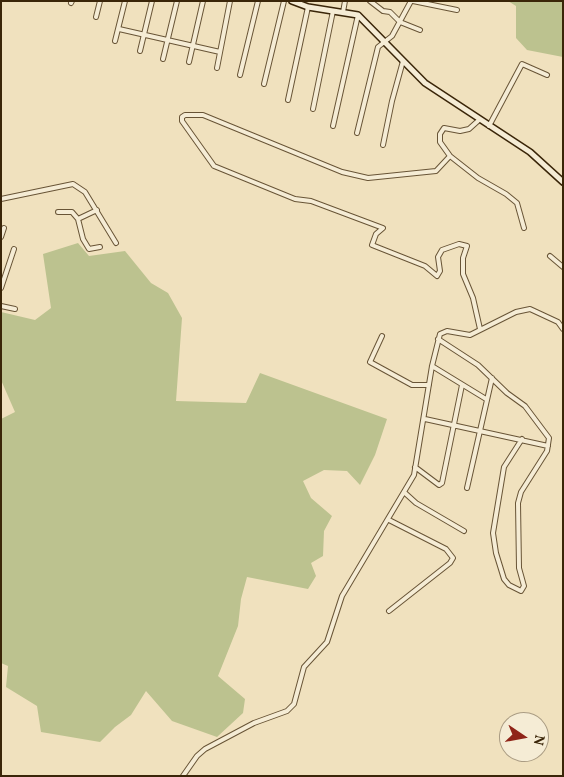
<!DOCTYPE html>
<html>
<head>
<meta charset="utf-8">
<style>
	body { margin:0 }
	#map { position:relative; width:564px; height:777px; overflow:hidden; background:#f0e1be; font-family:Vollkorn,serif }
	canvas { display:block }
	.frame { position:absolute; inset:0; border:2px solid #3a2508; pointer-events:none }
	.north { position:absolute; left:499px; top:712px; width:50px; height:50px; box-sizing:border-box; background:#f5ecd5; border:1px solid #aa9c83; border-radius:50%; rotate:102deg; font-size:14px; font-weight:700; line-height:20px; text-align:center; color:#3a2508 }
	.north::after { content:''; display:block; margin:auto; width:18px; height:22px; background:#8f2418; clip-path:polygon(50% 0,100% 100%,50% 72%,0 100%) }
</style>
</head>
<body>
<div id="map">
<canvas width="564" height="777"></canvas>
<div class="frame"></div>
<div class="north">N</div>
</div>
<script>
const c = document.querySelector('canvas').getContext('2d');
c.lineJoin = 'round';
function paint(path, color) {
  c.fillStyle = color;
  c.fill(path, 'evenodd');
}
function shape(rows) {
  const path = new Path2D();
  for (const r of rows) {
    path.moveTo(r[0], r[1]);
    for (let i = 2; i < r.length; i += 2) path.lineTo(r[i], r[i + 1]);
  }
  return path;
}
function stroke(path, color, width, dash) {
  c.strokeStyle = color;
  c.lineWidth = width;
  c.lineCap = dash ? 'butt' : 'round';
  c.setLineDash(dash || []);
  c.stroke(path);
}
paint(shape([
	[508,1,563,1,563,57,527,50,516,38,516,6],
	[78,243,89,256,125,251,151,283,168,293,182,318,176,401,246,403,260,373,387,419,375,455,360,485,347,471,324,470,303,481,311,498,332,516,324,531,323,556,311,563,316,576,308,589,247,577,241,599,238,626,218,676,245,699,243,713,217,737,172,721,146,691,131,715,115,727,100,742,41,732,37,706,6,687,8,666,1,663,1,419,15,412,1,380,1,312,35,320,51,308,43,254]
]), '#bcc28f');
const street = shape([
	[370,1,383,11,390,12,400,22,420,30],
	[413,1,457,10],
	[71,3,72,1],
	[343,12,345,1],
	[96,17,100,1],
	[119,29,220,52],
	[115,41,125,1],
	[140,51,152,1],
	[163,59,177,1],
	[189,62,203,1],
	[217,68,230,1],
	[240,75,258,1],
	[264,84,284,1],
	[288,100,308,7],
	[313,109,333,11],
	[479,120,469,129,460,131,444,128,440,134,440,142,450,156,478,178,506,194,517,203,524,228],
	[333,126,358,15],
	[489,126,522,64,547,75],
	[357,133,378,47,392,36,411,1],
	[383,145,392,101,403,61],
	[450,156,436,171,368,178,342,172,203,115,185,115,182,117,182,121,214,166,295,199,311,201,383,228,376,234,372,245,425,266,437,276,440,271,438,257,442,250,459,244,467,246,463,258,463,274,473,298,480,329],
	[1,199,73,184,85,192,116,243],
	[58,212,72,212,78,219,97,210],
	[78,219,83,239,89,249,100,247],
	[1,237,4,228],
	[550,256,563,267],
	[1,288,14,249],
	[1,306,15,309],
	[382,336,370,362,412,385,429,385],
	[438,339,478,365,507,393,525,406,549,438,547,451,521,492,518,503,519,568,524,586,521,591,509,585,504,579,496,553,493,533,504,467,522,439],
	[432,366,486,399],
	[425,419,548,446],
	[415,467,439,485,442,483,462,385],
	[467,488,492,378],
	[405,493,416,503,464,531],
	[389,520,446,549,453,558,450,563,389,611],
	[183,776,197,756,205,749,254,723,287,711,294,704,304,667,327,642,342,596,414,475,432,366,440,334,447,331,470,335,516,312,530,309,558,322,563,329]
]);
const secondary = shape([
	[292,1,308,7,358,15,425,83,530,152,563,182]
]);
stroke(street, '#685436', 6);
stroke(secondary, '#3a2508', 8);
stroke(street, '#f5ecd5', 4);
stroke(secondary, '#f5ecd5', 5);
</script>
</body>
</html>
